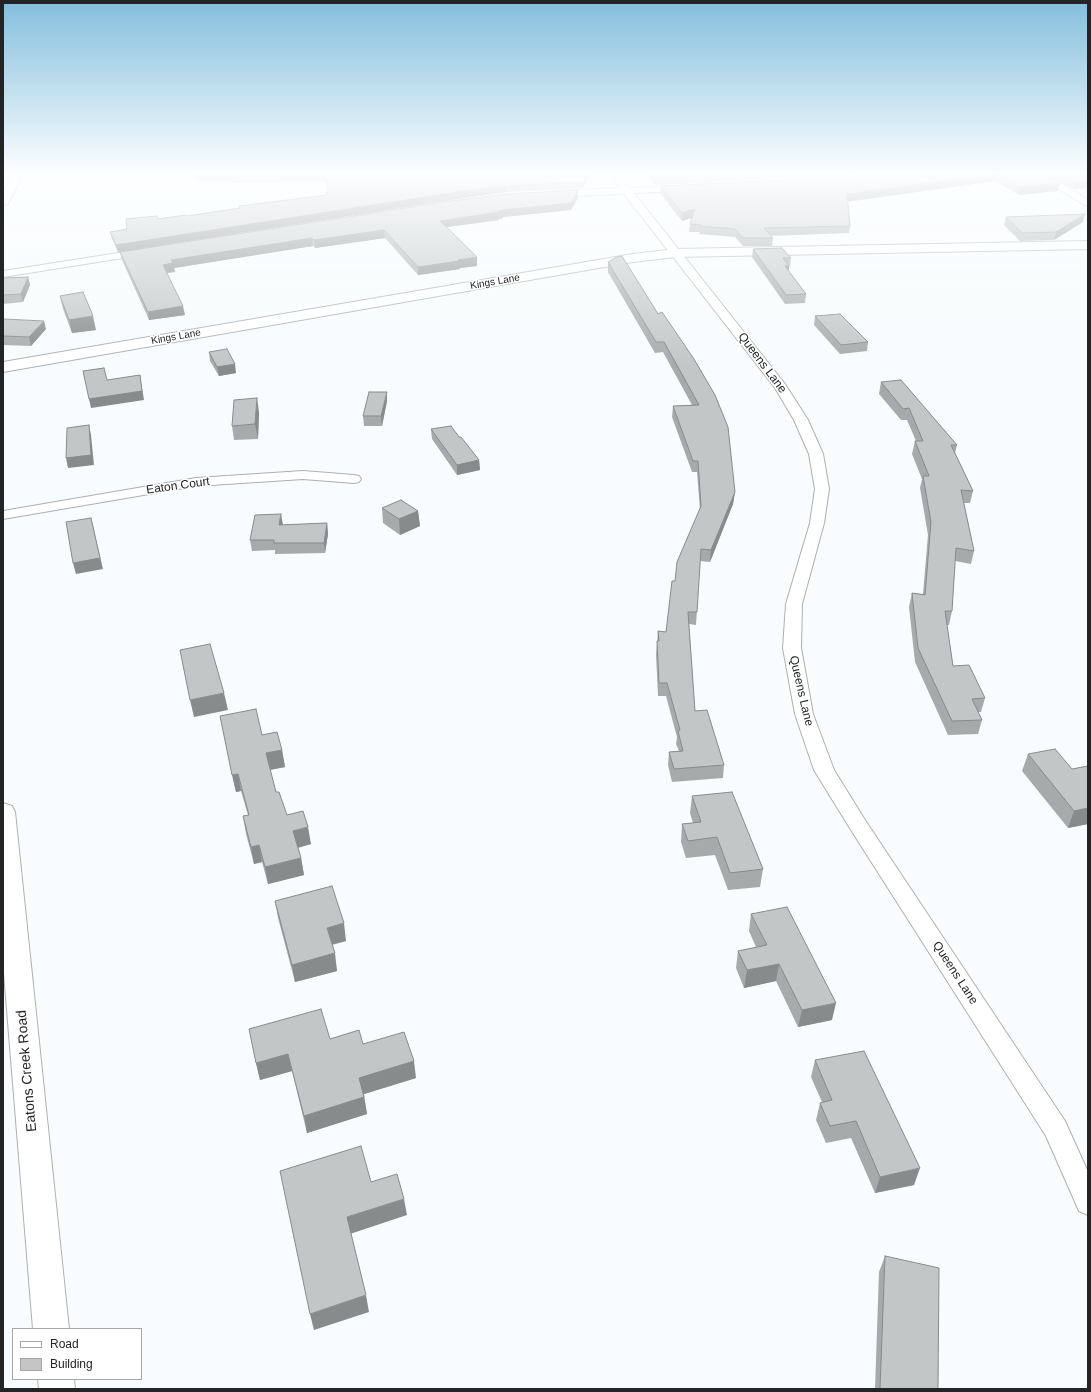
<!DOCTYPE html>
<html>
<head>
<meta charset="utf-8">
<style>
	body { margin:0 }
	#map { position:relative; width:1091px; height:1392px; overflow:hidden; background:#f8fcfe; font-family:Helvetica,sans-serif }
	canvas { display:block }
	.frame { position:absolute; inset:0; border:4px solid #232425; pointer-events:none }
	.legend { position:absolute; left:12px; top:1328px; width:130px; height:52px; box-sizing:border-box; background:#fff; border:1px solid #a7a7a8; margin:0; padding:5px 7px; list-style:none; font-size:12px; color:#232425 }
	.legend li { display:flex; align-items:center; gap:8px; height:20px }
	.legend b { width:20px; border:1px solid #a7a7a8 }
</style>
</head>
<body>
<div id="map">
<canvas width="1091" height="1392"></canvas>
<div class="frame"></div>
<ul class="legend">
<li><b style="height:5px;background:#fff"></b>Road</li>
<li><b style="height:11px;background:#c2c6c7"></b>Building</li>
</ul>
</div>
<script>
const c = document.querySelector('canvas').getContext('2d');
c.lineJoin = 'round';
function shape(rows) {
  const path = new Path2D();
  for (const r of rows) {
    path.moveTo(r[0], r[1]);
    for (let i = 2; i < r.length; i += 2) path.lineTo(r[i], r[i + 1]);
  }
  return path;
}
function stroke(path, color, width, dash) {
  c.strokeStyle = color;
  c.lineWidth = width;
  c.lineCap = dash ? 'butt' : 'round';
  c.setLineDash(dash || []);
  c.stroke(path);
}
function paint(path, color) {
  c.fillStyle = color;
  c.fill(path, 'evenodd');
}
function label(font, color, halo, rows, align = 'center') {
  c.font = font + ' Helvetica,sans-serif';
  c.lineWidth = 3;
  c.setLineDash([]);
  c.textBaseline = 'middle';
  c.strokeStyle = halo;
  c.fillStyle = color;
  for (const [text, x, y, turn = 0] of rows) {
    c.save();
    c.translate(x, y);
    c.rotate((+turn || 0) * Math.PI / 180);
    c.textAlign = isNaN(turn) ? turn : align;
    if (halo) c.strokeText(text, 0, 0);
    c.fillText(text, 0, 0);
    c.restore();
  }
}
const minor = shape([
	[609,173,617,173,629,188,687,186,689,188,687,190,684,191,634,193,785,384,808,420,823,454,829,489,824,523,802,604,801,648,813,714,834,770,865,820,1065,1121,1088,1172,1088,1215,1079,1211,1046,1136,851,830,814,770,795,714,783,648,786,604,810,523,815,489,809,454,794,420,775,388,624,194,554,197,549,194,554,191,620,188,609,173],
	[1027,173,1037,173,1066,186,1088,200,1088,207,1060,190,1028,175,1027,173],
	[144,249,148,250,149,252,148,254,3,277,3,271,144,249],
	[303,471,354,475,359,476,361,479,359,482,354,483,303,479,196,486,3,519,3,511,196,478,303,471]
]);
const tertiary = shape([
	[14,173,24,173,9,202,7,204,3,205,3,192,14,173],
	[1088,241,1088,249,675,257,633,262,3,372,3,362,633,254,675,249,1088,241],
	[3,803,12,806,15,812,69,1329,33,1329,3,961,3,803],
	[38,1379,74,1379,75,1389,39,1389,38,1379]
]);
stroke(minor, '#adb0b2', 2);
stroke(tertiary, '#adb0b2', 2);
paint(minor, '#fff');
paint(tertiary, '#fff');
paint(shape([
	[191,173,588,173,588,178,583,188,506,192,451,200,118,252,112,239,110,232,127,229,158,219,187,216,239,208,239,206,327,195,326,181,232,183,232,182,200,181],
	[646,173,887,173,655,185],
	[1036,173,1060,183,1058,191,1019,195,995,181,848,201,850,226,849,233,771,236,773,238,772,246,743,246,735,237,699,234,700,232,689,232,690,224,692,218,682,221,660,193,661,186,885,175],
	[1040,173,1088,173,1088,188,1074,189],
	[578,198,571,210,503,217,503,218,499,219,499,220,447,227,477,257,477,266,460,268,460,269,418,275,385,238,315,248,313,246,174,268,175,272,167,273,185,315,149,320,122,260,120,252],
	[1006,217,1083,222,1054,240,1020,241,1004,225],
	[753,249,791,258,790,266,789,266,789,271,806,294,805,303,785,304,752,257],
	[608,262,658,314,662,312,735,492,733,504,710,562,700,561,696,625,689,624,695,711,724,765,723,778,672,782,668,765,669,752,679,751,676,744,677,737,666,696,658,696,656,654,658,631,666,632,675,581,700,510,697,472,692,472,672,417,673,406,692,405,663,352,655,353,608,272],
	[28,277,30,285,23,302,3,304,3,278],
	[60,296,96,330,72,333,63,309],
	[815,316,868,342,867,351,840,354,814,325],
	[3,319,46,329,31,346,3,345],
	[209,352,236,373,219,376,210,361],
	[881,382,957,445,955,453,973,491,970,503,964,503,974,551,971,564,955,561,952,611,949,625,947,625,953,666,985,698,981,712,978,712,982,720,978,734,948,735,915,662,909,607,912,593,923,594,928,535,920,488,922,479,912,454,915,441,916,441,907,420,901,420,879,394],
	[387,401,382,426,364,426,363,416],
	[259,412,258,439,234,440,232,426],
	[431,429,459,437,479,460,480,470,457,475,432,439],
	[382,508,418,511,420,526,400,535,383,523],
	[327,523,328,534,325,553,275,554,275,550,252,551,250,540,283,525],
	[220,716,262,735,282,750,285,767,270,770,276,792,287,815,311,844,298,848,301,858,304,875,268,884,262,862,254,864,246,834,243,816,248,815,241,791,236,792],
	[1028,754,1072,769,1088,766,1088,824,1068,828,1022,771],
	[692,796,763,869,760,887,728,890,715,855,686,858,681,842,682,824,693,823,690,813],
	[275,901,346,941,332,945,337,971,295,982,278,918],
	[751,914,832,1020,798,1027,776,981,744,988,736,968,738,951,756,947,749,931],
	[330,1039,363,1044,416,1078,364,1094,367,1114,307,1133,292,1071,260,1080,256,1063],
	[815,1060,914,1185,875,1193,851,1138,826,1143,816,1120,820,1103,822,1102,811,1077],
	[885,1256,938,1389,875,1389,879,1272]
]), '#a7aaab');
paint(shape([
	[588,173,588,178,583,188,583,182],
	[997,174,995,181,846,202,847,194],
	[1088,181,1088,188,1074,189,1076,182],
	[1060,183,1058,191,1019,195,1020,187],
	[506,186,506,192,451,200,118,252,116,245,451,193],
	[578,190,578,198,571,210,503,217,503,218,499,219,499,220,440,228,440,221,498,211],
	[695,209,695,217,682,221,682,213],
	[1085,214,1083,222,1054,240,1056,232],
	[384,230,385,238,315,248,314,240],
	[312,238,313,246,174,268,175,272,165,273,163,265,171,260],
	[477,257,477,266,460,268,460,269,418,275,418,267],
	[785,266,789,266,788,274],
	[28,277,30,285,23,302,21,294],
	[183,306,185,315,149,320,148,312],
	[93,316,96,330,72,333,69,320],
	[44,321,46,329,31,346,29,337],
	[235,364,236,373,219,376,217,367],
	[140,375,144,400,91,408,89,399],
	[387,392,387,401,382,426,381,416],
	[257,398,259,412,258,439,255,424],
	[89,425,91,435,94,465,68,468,66,458],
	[479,460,480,470,457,475,457,465],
	[735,492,733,504,710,562,711,550],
	[418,511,420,526,400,535,399,519],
	[281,514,283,525,279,525],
	[91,518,103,569,76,574,73,563],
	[327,523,328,534,325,553,324,543],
	[224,693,228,710,194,717,190,700],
	[282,750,285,767,269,770,266,753],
	[238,774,241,791,236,792,232,775],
	[1088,808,1088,824,1068,828,1074,811],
	[308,827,311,844,296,848,293,831],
	[259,845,262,862,254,864,251,847],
	[301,858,304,875,268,884,265,867],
	[344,923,346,941,330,945,327,928],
	[335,953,337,971,295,982,292,965],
	[779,964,776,981,744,988,747,970],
	[836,1003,832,1020,798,1027,802,1010],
	[288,1054,292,1071,260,1080,256,1063],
	[414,1061,416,1078,361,1095,359,1078],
	[364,1097,367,1114,307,1133,304,1116],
	[920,1168,914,1185,875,1193,880,1177],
	[404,1199,407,1215,350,1234,347,1217],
	[366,1295,369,1312,314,1330,310,1314]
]), '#888b8b');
const building = shape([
	[197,173,588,173,583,182,506,186,451,193,116,245,110,232,127,229,126,219,157,216,158,219,186,215,187,216,240,208,239,206,327,195,326,174,231,177,231,175,199,175,197,173],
	[651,173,755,173,655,178,651,173],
	[908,173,1036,173,1060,183,1020,187,997,174,847,194,850,226,764,228,773,238,743,238,735,229,700,226,701,225,690,224,695,209,682,213,661,186,885,175,908,173],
	[1056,173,1088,173,1088,181,1076,182,1056,173],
	[578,190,571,203,502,210,502,211,498,211,499,212,440,221,477,257,458,260,459,261,418,267,384,230,314,240,312,238,171,260,173,263,163,265,183,306,148,312,120,252,451,201,506,194,578,190],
	[1085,214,1056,232,1022,233,1006,217,1085,214],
	[782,248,791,258,783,258,789,266,785,266,806,294,786,295,753,249,782,248],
	[622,256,658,314,662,312,694,359,715,395,728,427,735,492,711,550,701,549,697,612,688,612,695,711,707,710,724,765,674,769,669,752,683,751,678,731,680,730,667,683,659,683,657,641,659,641,658,631,666,632,672,581,675,581,677,562,701,506,698,461,693,461,673,406,699,405,664,342,656,342,608,262,617,257,622,256],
	[28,277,21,294,3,295,3,278,28,277],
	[83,292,93,316,69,320,60,296,83,292],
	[840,314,868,342,841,345,815,316,840,314],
	[3,319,44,321,29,337,3,336,3,319],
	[227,349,235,364,217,367,209,352,227,349],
	[104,368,107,380,140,375,142,391,89,399,83,371,104,368],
	[901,380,957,445,951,445,973,491,961,490,974,551,956,548,952,611,945,611,953,666,969,665,985,698,972,699,982,720,952,721,918,648,912,593,925,595,931,522,923,476,929,476,915,441,923,441,909,408,903,409,881,382,901,380],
	[369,392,387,392,381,416,363,416,369,392],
	[257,398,255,424,232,426,234,400,257,398],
	[89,425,91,455,66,458,67,428,89,425],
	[451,426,459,437,461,437,479,460,457,465,431,429,451,426],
	[401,500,418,511,399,519,382,508,401,500],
	[281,514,279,525,327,523,324,543,274,543,274,540,250,540,255,515,281,514],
	[91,518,100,558,73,563,66,522,91,518],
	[210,644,224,693,190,700,180,650,210,644],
	[256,709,262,735,277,732,282,750,266,753,276,792,279,792,287,815,303,811,308,827,293,831,301,858,265,867,259,845,251,847,243,816,249,815,238,774,232,775,220,716,256,709],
	[1055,749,1072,769,1088,766,1088,785,1087,785,1088,786,1088,808,1074,811,1028,754,1055,749],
	[732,792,763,869,730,873,717,837,688,841,682,824,701,822,692,796,732,792],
	[332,886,344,923,327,928,335,953,292,965,275,901,332,886],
	[787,907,836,1003,802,1010,779,964,747,970,738,951,767,945,751,914,787,907],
	[321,1009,330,1039,359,1030,363,1044,404,1032,414,1061,359,1078,364,1097,304,1116,288,1054,256,1063,249,1029,321,1009],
	[864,1051,920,1168,880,1177,856,1121,830,1126,820,1103,832,1100,815,1060,864,1051],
	[361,1146,371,1182,397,1174,404,1199,347,1217,366,1295,310,1314,280,1171,361,1146],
	[885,1256,939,1268,938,1389,880,1389,885,1256]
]);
paint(building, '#c2c6c7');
stroke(building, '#888b8b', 1);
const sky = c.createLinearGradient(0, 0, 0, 367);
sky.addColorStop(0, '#83bedc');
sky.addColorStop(0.47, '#fcfeff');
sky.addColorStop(1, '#fcfeff00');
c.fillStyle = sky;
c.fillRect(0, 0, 1091, 367);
label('10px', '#232425', '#fff', [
	["Kings Lane",495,282,-10],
	["Kings Lane",176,337,-10]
]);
label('12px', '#232425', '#fff', [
	["Queens Lane",762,363,53],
	["Eaton Court",178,486,-8],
	["Queens Lane",801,691,77],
	["Queens Lane",955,973,57]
]);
label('14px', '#232425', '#fff', [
	["Eatons Creek Road",27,1071,-95]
]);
</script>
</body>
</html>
